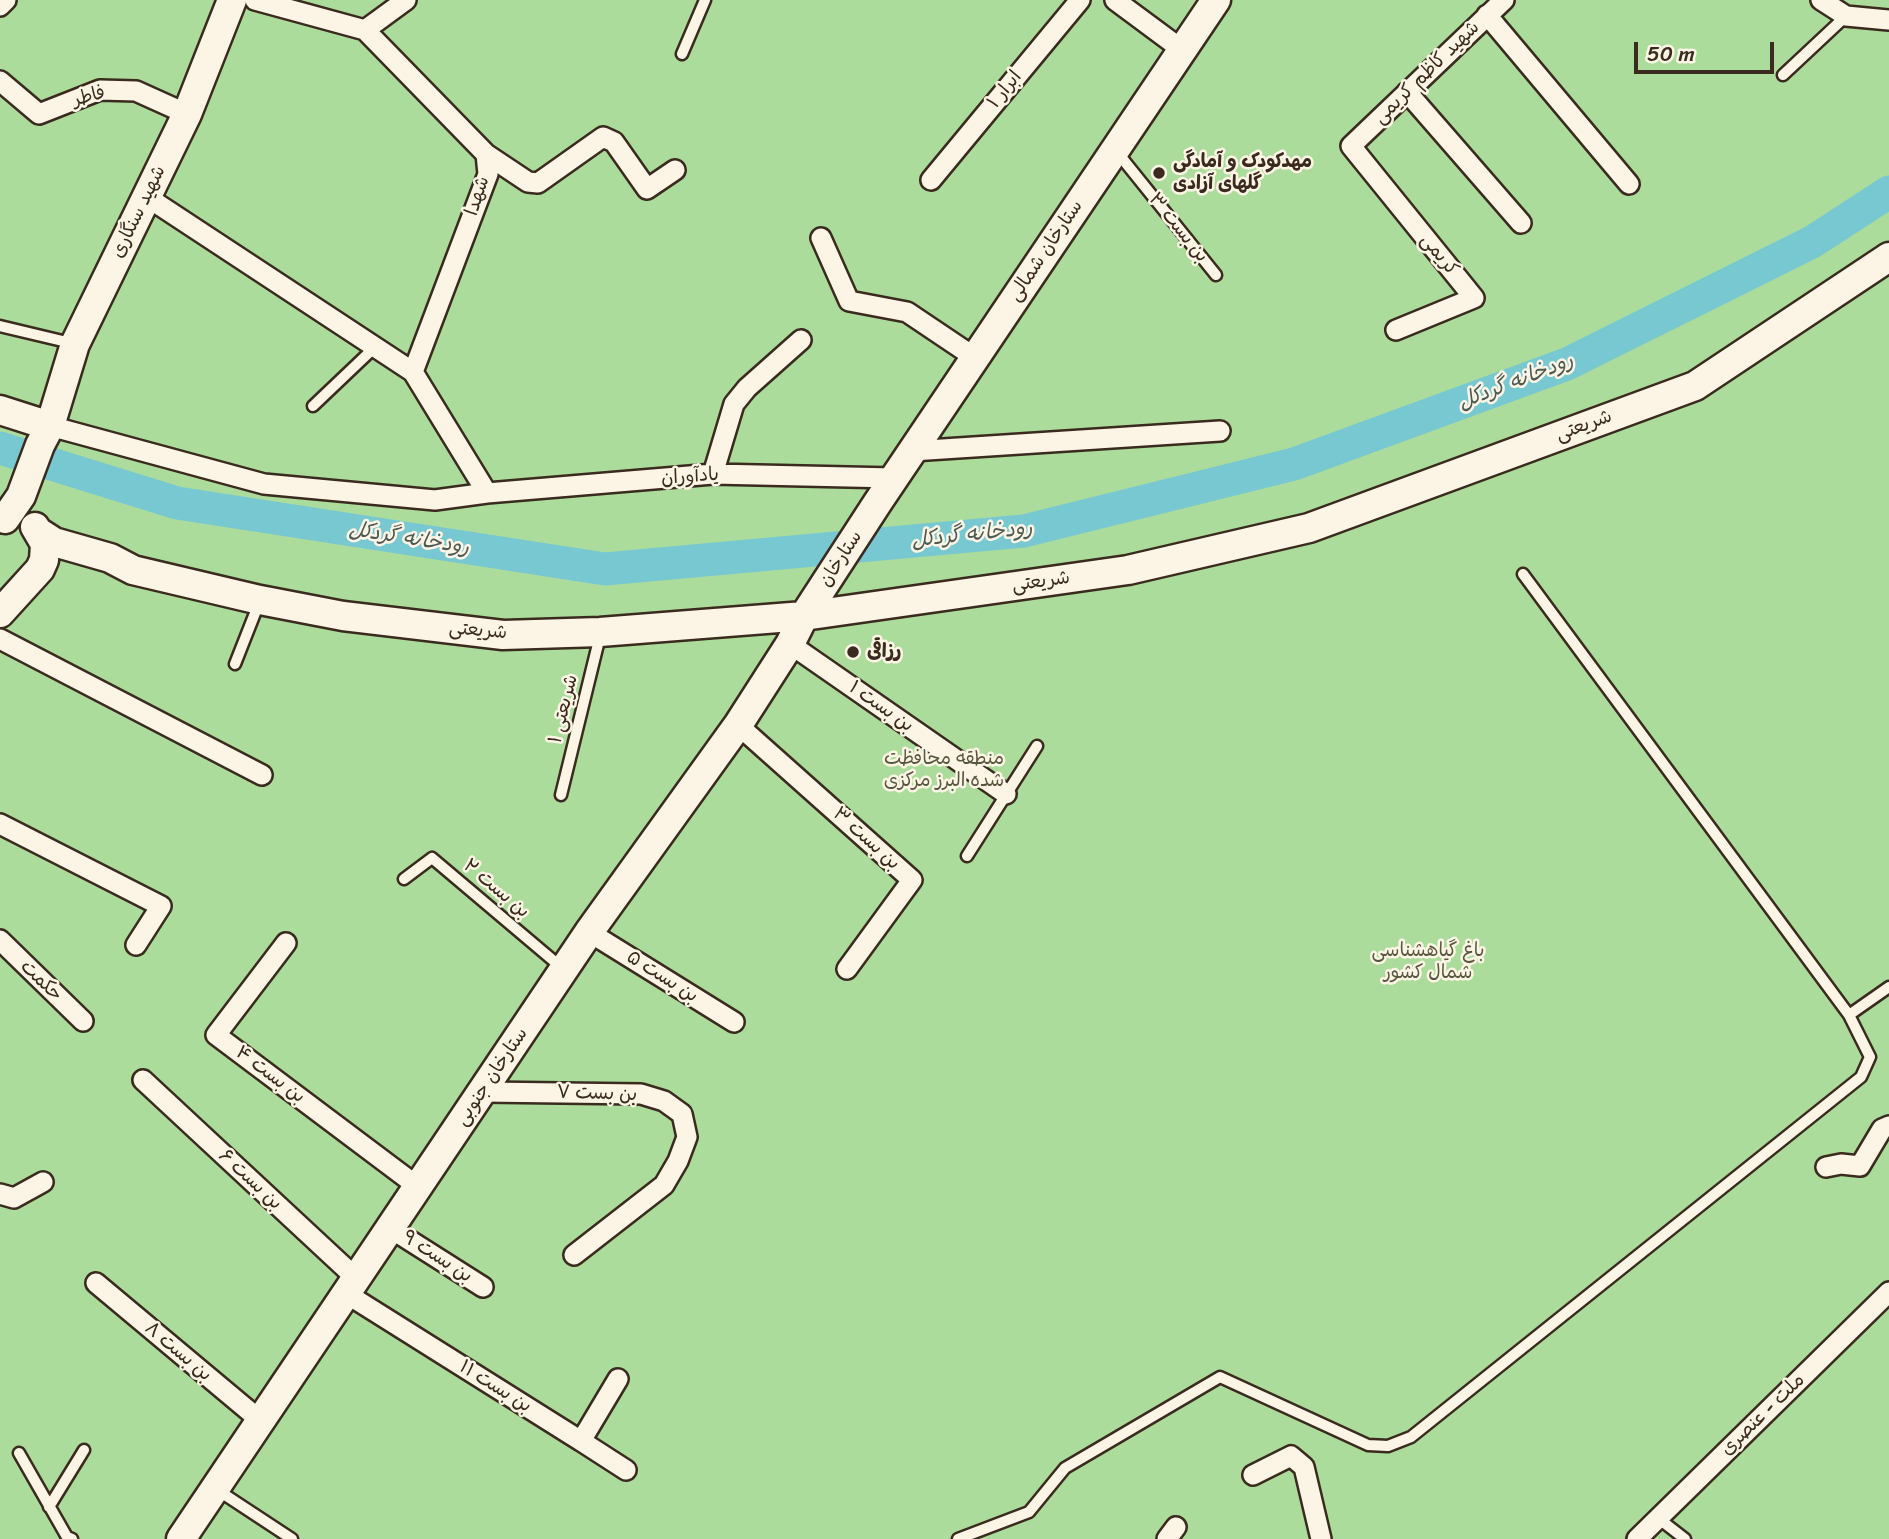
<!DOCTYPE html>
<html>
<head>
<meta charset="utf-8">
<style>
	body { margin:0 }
	#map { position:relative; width:1889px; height:1539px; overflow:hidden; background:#fcf5e5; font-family:Sriracha,sans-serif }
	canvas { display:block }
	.scale { position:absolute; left:1634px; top:42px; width:140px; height:32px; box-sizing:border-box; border:4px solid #3b2a1e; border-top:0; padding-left:9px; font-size:21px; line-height:24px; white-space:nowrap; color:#3b2a1e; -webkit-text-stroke:5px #fcf5e5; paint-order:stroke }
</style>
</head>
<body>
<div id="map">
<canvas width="1889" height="1539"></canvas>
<div class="scale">50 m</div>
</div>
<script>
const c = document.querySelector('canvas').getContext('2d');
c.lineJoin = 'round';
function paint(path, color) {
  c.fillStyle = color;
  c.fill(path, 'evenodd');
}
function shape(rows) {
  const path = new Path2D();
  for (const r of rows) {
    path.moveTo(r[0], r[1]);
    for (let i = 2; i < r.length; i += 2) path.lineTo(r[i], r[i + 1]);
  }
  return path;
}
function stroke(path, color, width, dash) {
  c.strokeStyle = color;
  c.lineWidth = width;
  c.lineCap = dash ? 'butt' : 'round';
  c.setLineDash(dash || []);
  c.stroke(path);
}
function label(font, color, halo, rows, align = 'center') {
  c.font = font + ' Sriracha,"Playpen Sans Arabic",sans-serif';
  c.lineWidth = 5;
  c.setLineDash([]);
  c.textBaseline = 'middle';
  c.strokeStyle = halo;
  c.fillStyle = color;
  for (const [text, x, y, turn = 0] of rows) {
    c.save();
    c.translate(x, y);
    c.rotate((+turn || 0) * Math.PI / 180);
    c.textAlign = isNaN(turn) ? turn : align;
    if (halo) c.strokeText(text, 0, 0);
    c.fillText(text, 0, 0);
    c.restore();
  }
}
paint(shape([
	[0,0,1889,0,1889,1539,0,1539]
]), '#acdc9c');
stroke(shape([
	[0,448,177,503,605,569,1024,531,1294,464,1567,364,1812,242,1889,192]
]), '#77c8d0', 33);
const lane = shape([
	[682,54,705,0],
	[1783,75,1846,16],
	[1117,152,1216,275],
	[0,326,71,343],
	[313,406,375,347],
	[1523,574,1849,1015,1889,987],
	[235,664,259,603],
	[561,795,600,636],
	[967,856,1037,746],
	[404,879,432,858,561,967],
	[19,1453,67,1537,72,1539],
	[216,1489,292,1539],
	[49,1507,84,1450],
	[1658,1518,1685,1539],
	[958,1539,1029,1512,1065,1468,1220,1377,1368,1445,1388,1446,1411,1437,1861,1077,1870,1057,1849,1015]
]);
const street = shape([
	[255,0,365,30,486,154,488,174,413,372,487,493],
	[1115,0,1181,49],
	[1821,0,1846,16,1889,20],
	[0,6,6,0],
	[1487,15,1629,184],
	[365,30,406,0],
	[0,81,39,114,100,90,136,91,187,114],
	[1407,92,1521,223],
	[486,154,528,182,538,183,603,137,614,142,647,189,675,170],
	[931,180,1080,0],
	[147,197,413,372],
	[821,238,849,301,907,312,974,357],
	[1396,330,1474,298,1351,146,1504,0],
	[50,426,264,484,435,500,487,493,713,474,894,478],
	[912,451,1220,431],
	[713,474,734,404,747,388,801,340],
	[0,639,262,775],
	[790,644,1006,794],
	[738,725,912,880,847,969],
	[0,824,161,906,136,945],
	[589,932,734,1022],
	[0,940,83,1021],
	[286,943,216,1035,417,1186],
	[143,1080,357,1279],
	[483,1092,641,1094,664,1101,682,1114,687,1137,678,1161,664,1185,574,1255],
	[1826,1167,1841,1164,1860,1166,1882,1129,1889,1126],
	[0,1194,14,1198,43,1182],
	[390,1228,483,1287],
	[96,1283,261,1421],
	[347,1294,581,1441,618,1379],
	[581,1441,626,1470],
	[1253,1475,1291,1456,1304,1467,1321,1539],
	[1167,1539,1176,1527],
	[1637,1539,1889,1292]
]);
const secondary = shape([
	[0,410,50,426],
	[5,519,21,496,40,445,50,426,75,344,187,114,232,0],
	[40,533,54,542,110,558,133,570,260,600,343,616,503,635,600,632,804,616,1128,570,1309,528,1695,386,1889,257],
	[0,613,40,569,44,560,45,544,35,527],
	[181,1539,589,932,738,725,790,644,804,616,878,502,1216,0]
]);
stroke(lane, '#3b2a1e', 15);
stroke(street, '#3b2a1e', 24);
stroke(secondary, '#3b2a1e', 33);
stroke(lane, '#fcf5e5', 10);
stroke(street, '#fcf5e5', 19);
stroke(secondary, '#fcf5e5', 28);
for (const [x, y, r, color] of [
	[1159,173,7,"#3b2a1e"],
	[853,652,7,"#3b2a1e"]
]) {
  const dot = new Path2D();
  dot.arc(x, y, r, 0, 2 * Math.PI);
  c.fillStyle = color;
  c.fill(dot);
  stroke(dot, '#fcf5e5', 2.5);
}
label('19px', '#3b2a1e', '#fcf5e5', [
	["شهید کاظم کریمی",1427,73,-44],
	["ابرار ۱",1005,90,-51],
	["فاطر",89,97,-15],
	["شهدا",478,196,-72],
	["شهید سنگاری",139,212,-64],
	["بن بست ۳",1178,228,51],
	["ستارخان شمالی",1046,251,-56],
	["کریمی",1439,255,51],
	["شریعتی",1584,426,-20],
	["یادآوران",690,477,-4],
	["ستارخان",841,559,-57],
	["شریعتی",1041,582,-8],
	["شریعتی",478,631,5],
	["بن بست ۱",881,707,35],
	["شریعتی ۱",564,709,-76],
	["بن بست ۳",866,839,42],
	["بن بست ۲",496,889,40],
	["بن بست ۵",662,977,32],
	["حکمت",41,981,44],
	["بن بست ۴",270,1075,37],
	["ستارخان جنوبی",492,1077,-56],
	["بن بست ۷",597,1094,2],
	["بن بست ۶",250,1180,43],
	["بن بست ۹",437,1257,33],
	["بن بست ۸",178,1352,40],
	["بن بست ۱۱",495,1387,32],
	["ملت - عنصری",1763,1415,-44]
]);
label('bold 19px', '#3b2a1e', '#fcf5e5', [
	["مهدکودک و آمادگی",1173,162],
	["گلهای آزادی",1173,184],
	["رزاقی",867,652]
], 'left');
label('19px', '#57563e', '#fcf5e5', [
	["منطقه محافظت",944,759],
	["شده البرز مرکزی",944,781],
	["باغ گیاهشناسی",1428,951],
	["شمال کشور",1428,973]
]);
label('italic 21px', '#4d5953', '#fcf5e5', [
	["رودخانه گردکل",1516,382,-21],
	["رودخانه گردکل",972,535,-6],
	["رودخانه گردکل",409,539,9]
]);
</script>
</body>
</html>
